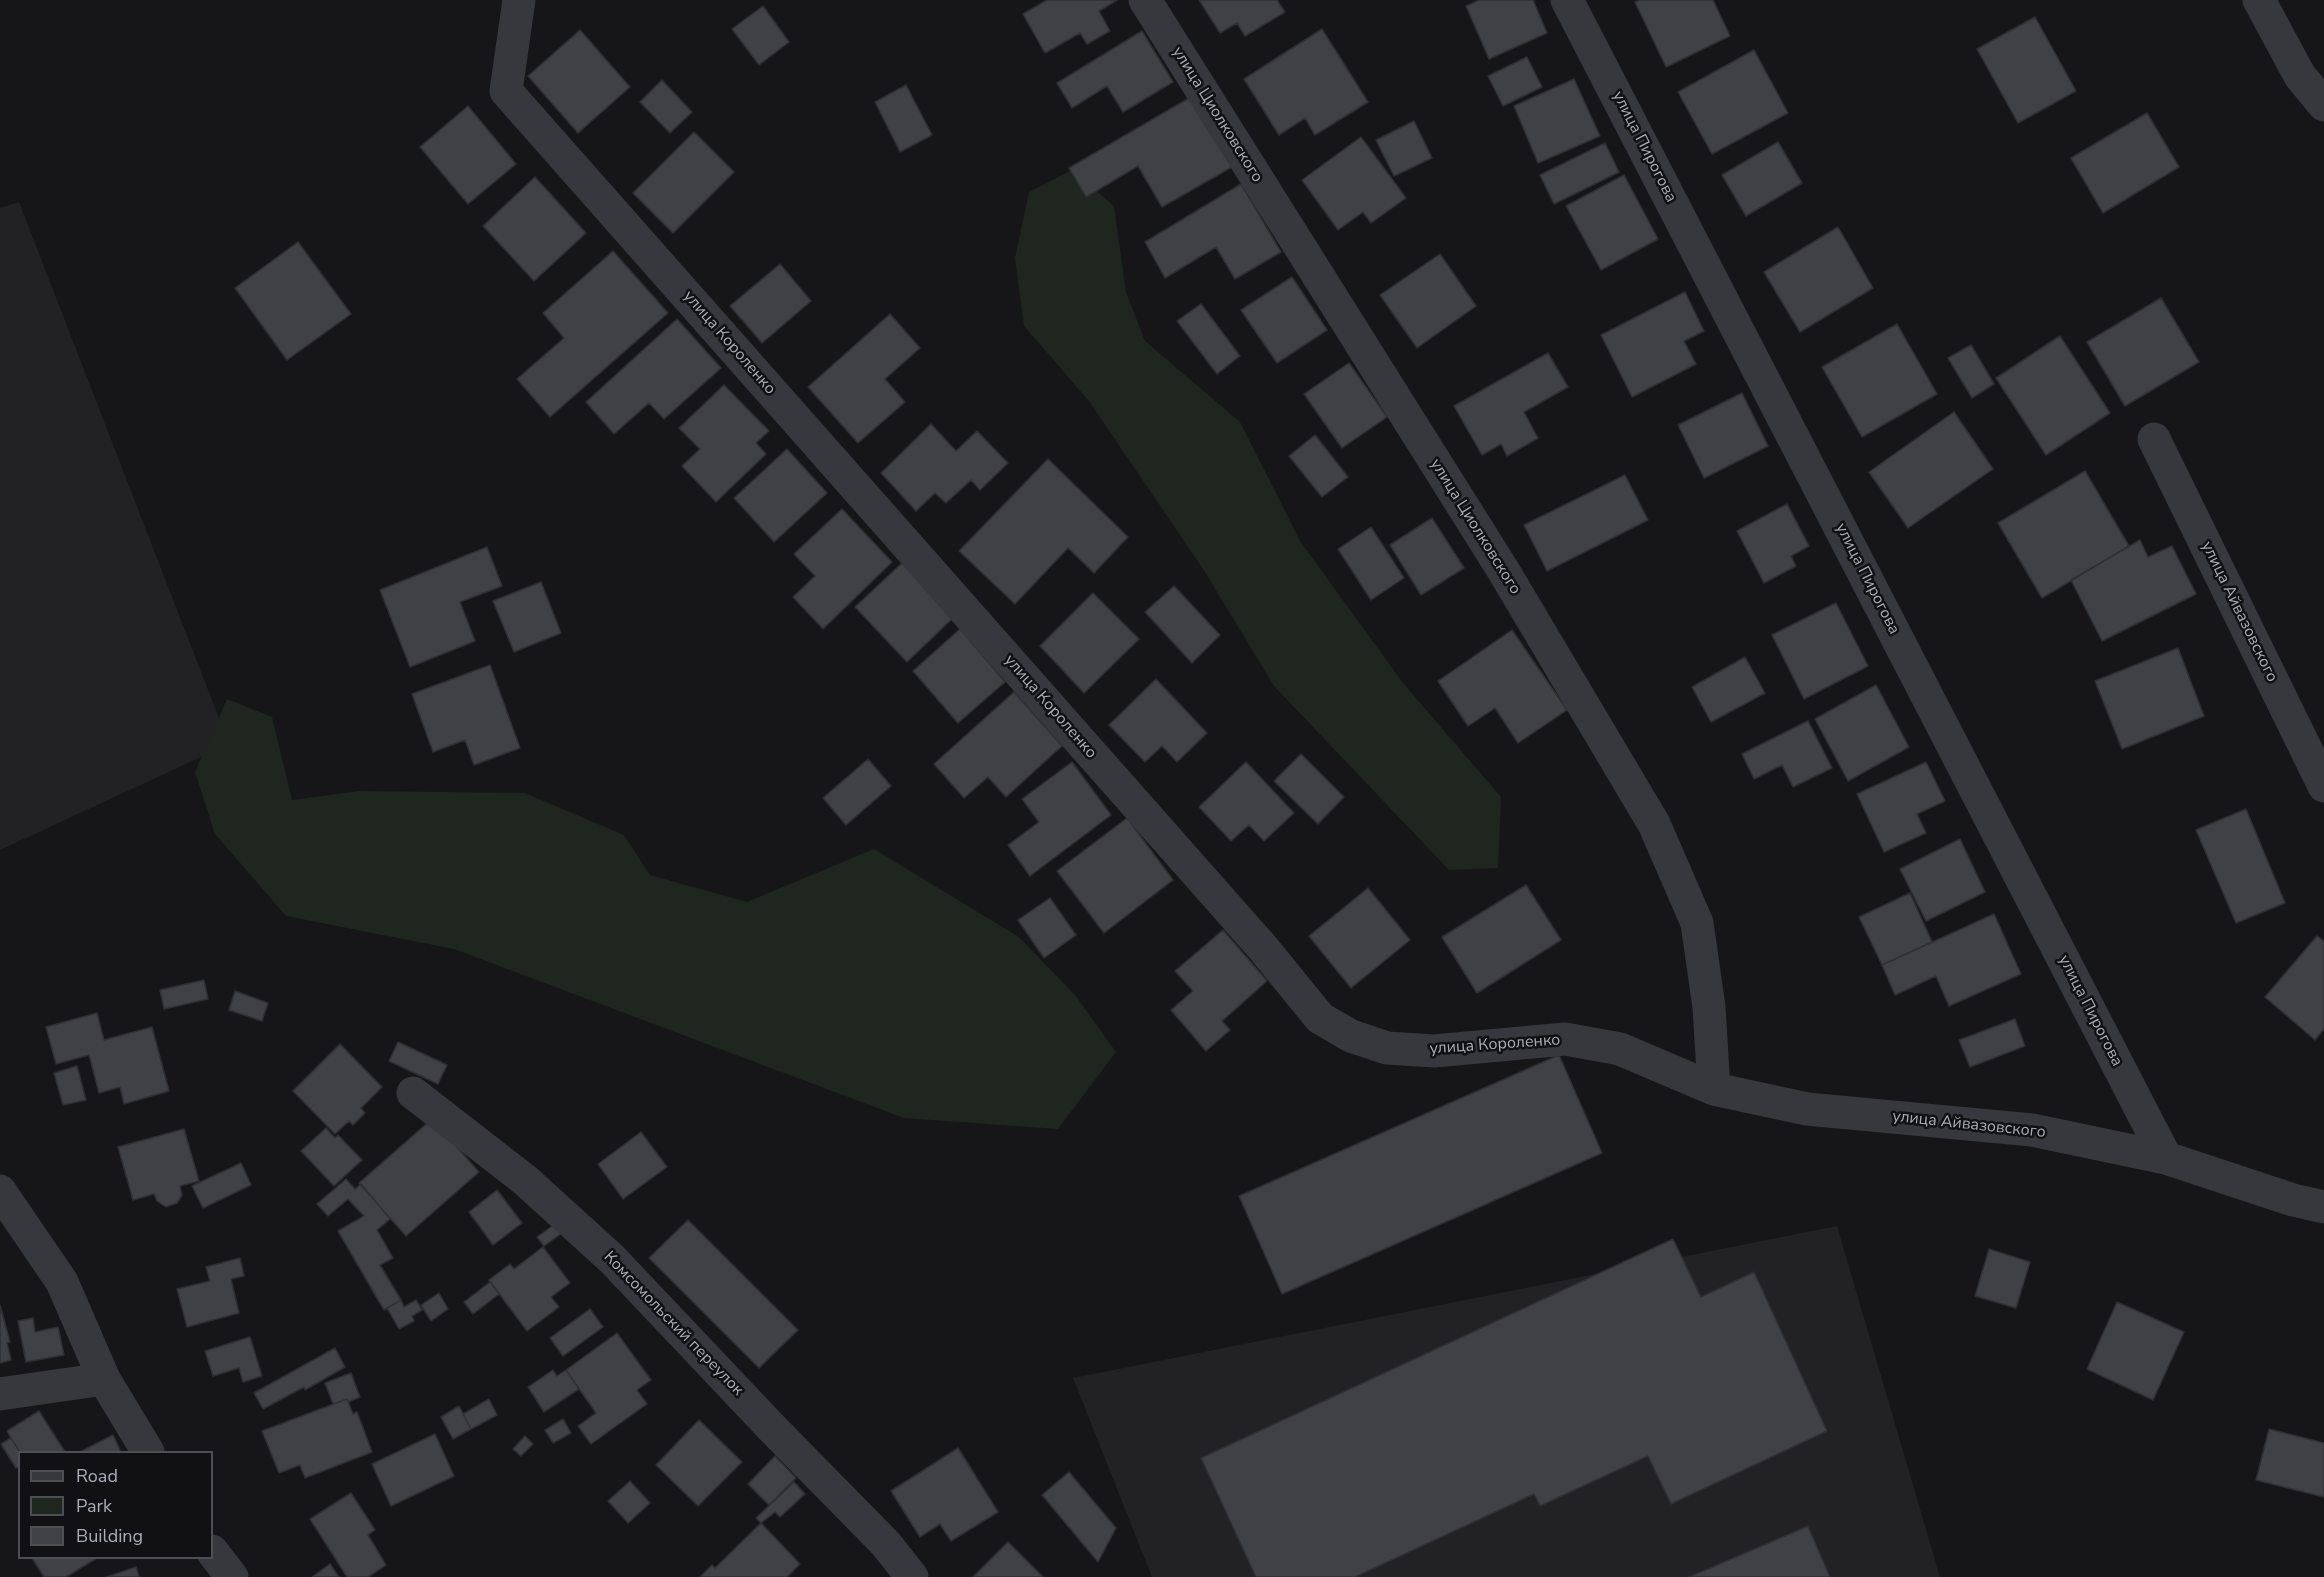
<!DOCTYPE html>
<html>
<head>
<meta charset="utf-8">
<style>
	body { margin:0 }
	#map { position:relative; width:2324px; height:1577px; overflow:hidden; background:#161618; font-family:"Nunito Sans",sans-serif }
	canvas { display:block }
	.legend { position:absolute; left:18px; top:1451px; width:195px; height:108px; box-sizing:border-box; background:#111113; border:2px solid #4d4f55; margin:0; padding:8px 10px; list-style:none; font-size:18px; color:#a8adb8 }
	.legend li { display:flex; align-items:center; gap:12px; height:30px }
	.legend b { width:30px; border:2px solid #4d4f55 }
</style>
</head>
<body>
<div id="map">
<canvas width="2324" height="1577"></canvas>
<ul class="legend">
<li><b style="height:8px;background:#37383d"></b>Road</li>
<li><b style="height:16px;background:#1e261f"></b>Park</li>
<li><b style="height:16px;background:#404145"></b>Building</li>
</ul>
</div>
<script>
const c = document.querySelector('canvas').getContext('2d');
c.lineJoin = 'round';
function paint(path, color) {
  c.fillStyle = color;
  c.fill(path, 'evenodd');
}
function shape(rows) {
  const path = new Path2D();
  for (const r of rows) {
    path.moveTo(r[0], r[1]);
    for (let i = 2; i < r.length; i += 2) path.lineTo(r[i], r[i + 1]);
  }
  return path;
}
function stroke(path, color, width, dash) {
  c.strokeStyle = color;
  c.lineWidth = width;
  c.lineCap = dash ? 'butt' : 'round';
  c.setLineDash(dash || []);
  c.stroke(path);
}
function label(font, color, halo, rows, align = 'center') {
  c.font = font + ' "Nunito Sans",sans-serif';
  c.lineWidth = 5;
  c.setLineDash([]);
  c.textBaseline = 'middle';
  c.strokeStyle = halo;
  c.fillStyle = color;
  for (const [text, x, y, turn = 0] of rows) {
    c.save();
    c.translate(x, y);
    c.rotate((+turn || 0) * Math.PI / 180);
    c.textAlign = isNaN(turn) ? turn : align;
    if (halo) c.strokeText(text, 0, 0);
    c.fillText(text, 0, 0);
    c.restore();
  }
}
paint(shape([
	[19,202,229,744,0,850,0,208],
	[1837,1226,1940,1577,1152,1577,1073,1378]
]), '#222225');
paint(shape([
	[1072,170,1114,206,1126,292,1145,341,1240,422,1300,541,1403,683,1501,797,1498,868,1449,870,1274,686,1205,572,1089,401,1024,326,1015,258,1029,192],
	[227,699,272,717,292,800,360,791,525,793,624,835,650,875,747,902,874,849,1019,937,1075,995,1116,1052,1058,1129,904,1118,454,949,286,916,215,834,195,772]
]), '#1e261f');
const building = shape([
	[1047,0,1117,0,1099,11,1110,31,1087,44,1080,33,1045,53,1023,14,1047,0],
	[1199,0,1277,0,1285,12,1245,36,1237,23,1220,33,1199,0],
	[1479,0,1533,0,1547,33,1489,59,1466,6,1479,0],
	[1640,0,1713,0,1730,36,1666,67,1635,2,1640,0],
	[763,6,789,42,759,65,732,29,763,6],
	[2035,17,2076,91,2018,123,1977,49,2035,17],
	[1322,29,1368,102,1315,135,1305,118,1279,135,1244,79,1322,29],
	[580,30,630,87,578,133,528,76,580,30],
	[1142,31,1173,82,1123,112,1107,86,1072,108,1057,83,1142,31],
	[1754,50,1788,113,1712,154,1678,92,1754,50],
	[1527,57,1542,87,1503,106,1488,76,1527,57],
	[1574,79,1600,136,1538,163,1514,106,1574,79],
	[662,80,692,112,670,133,640,102,662,80],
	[906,85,932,135,900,152,875,102,906,85],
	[1191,97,1232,167,1162,207,1138,166,1086,197,1069,168,1191,97],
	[468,106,516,164,468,204,420,147,468,106],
	[2147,113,2179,167,2103,213,2071,158,2147,113],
	[1414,121,1432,158,1394,176,1376,140,1414,121],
	[694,132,734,172,673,233,633,193,694,132],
	[1361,137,1406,198,1371,223,1363,212,1338,230,1302,180,1361,137],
	[1778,142,1802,183,1746,216,1722,175,1778,142],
	[1605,143,1619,172,1554,204,1540,175,1605,143],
	[1624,175,1658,239,1601,270,1566,206,1624,175],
	[535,177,586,233,534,281,483,226,535,177],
	[1241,184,1281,252,1235,279,1216,247,1165,278,1145,242,1241,184],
	[1838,227,1873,288,1800,332,1764,272,1838,227],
	[298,242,351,314,287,360,235,288,298,242],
	[613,251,668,313,550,417,517,379,564,338,543,313,613,251],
	[1440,254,1476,306,1417,348,1380,295,1440,254],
	[780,264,811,301,762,343,730,306,780,264],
	[1292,277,1327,330,1277,363,1241,310,1292,277],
	[1685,292,1704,331,1684,341,1696,364,1632,397,1601,335,1685,292],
	[2161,298,2199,362,2125,406,2087,342,2161,298],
	[1201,304,1240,356,1217,374,1177,321,1201,304],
	[890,314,920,348,885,379,905,402,858,443,808,387,890,314],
	[677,319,721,368,664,419,649,403,614,434,586,402,677,319],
	[1897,324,1937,394,1862,437,1822,367,1897,324],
	[2060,336,2110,413,2046,455,1996,378,2060,336],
	[1971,345,1994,384,1972,398,1948,358,1971,345],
	[1548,353,1568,387,1524,412,1538,438,1507,456,1501,444,1482,455,1454,406,1548,353],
	[1349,363,1387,417,1342,448,1304,394,1349,363],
	[724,385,769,431,756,443,766,454,716,502,682,466,700,449,679,428,724,385],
	[1742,393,1768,446,1704,478,1678,425,1742,393],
	[1954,412,1993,469,1908,528,1869,472,1954,412],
	[931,424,956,451,977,431,1008,463,980,490,971,480,946,503,935,493,916,511,881,473,931,424],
	[1315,435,1348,477,1322,497,1289,456,1315,435],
	[787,449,827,493,774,542,734,498,787,449],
	[1048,459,1128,537,1094,573,1068,548,1015,604,959,551,1048,459],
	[2085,471,2129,546,2042,598,1998,523,2085,471],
	[1625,475,1648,520,1547,571,1524,525,1625,475],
	[1787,504,1809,546,1791,556,1796,566,1764,583,1737,531,1787,504],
	[842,509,892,562,823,629,793,597,815,576,794,554,842,509],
	[1432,518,1464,568,1421,595,1390,545,1432,518],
	[1371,527,1404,578,1371,600,1338,549,1371,527],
	[2140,540,2148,557,2172,546,2196,594,2102,641,2071,580,2140,540],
	[487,547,502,586,460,602,475,641,410,667,380,590,487,547],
	[902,563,954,617,907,662,855,607,902,563],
	[541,582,561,633,514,652,493,601,541,582],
	[1174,586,1220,635,1192,663,1145,612,1174,586],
	[1093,593,1139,639,1084,693,1040,646,1093,593],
	[1836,603,1868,666,1804,699,1772,635,1836,603],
	[960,629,1005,682,958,723,913,671,960,629],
	[1512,630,1567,710,1518,743,1495,708,1468,726,1438,681,1512,630],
	[2178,648,2204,716,2122,749,2095,681,2178,648],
	[1745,657,1765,693,1711,722,1692,687,1745,657],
	[490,665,520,748,474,765,465,740,433,752,412,694,490,665],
	[1156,679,1207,733,1177,762,1162,746,1145,762,1109,725,1156,679],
	[1876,685,1909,747,1848,781,1815,719,1876,685],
	[1014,692,1062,746,1006,797,988,777,964,798,934,764,1014,692],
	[1808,721,1832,768,1793,787,1782,765,1754,779,1742,754,1808,721],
	[1301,754,1344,797,1318,824,1274,781,1301,754],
	[868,759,891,786,846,825,823,798,868,759],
	[1072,762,1111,815,1030,876,1008,845,1039,822,1022,799,1072,762],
	[1246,762,1294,813,1264,841,1249,825,1231,841,1199,807,1246,762],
	[1926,762,1945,801,1917,814,1926,833,1884,852,1857,794,1926,762],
	[2246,809,2285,903,2236,923,2196,830,2246,809],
	[1127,818,1173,880,1104,933,1057,871,1127,818],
	[1960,839,1985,892,1926,921,1900,869,1960,839],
	[1526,885,1561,940,1477,993,1442,937,1526,885],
	[1368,888,1410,940,1351,988,1309,936,1368,888],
	[1910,893,1932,942,1882,965,1859,917,1910,893],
	[1050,898,1076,935,1044,958,1018,920,1050,898],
	[1994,914,2021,974,1949,1006,1936,976,1895,995,1882,965,1994,914],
	[1223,930,1267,981,1222,1021,1230,1030,1206,1051,1171,1010,1193,991,1175,971,1223,930],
	[2317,936,2324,941,2324,1029,2315,1040,2265,997,2317,936],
	[204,980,208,999,164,1009,160,990,204,980],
	[235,991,268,1003,262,1021,229,1010,235,991],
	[97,1013,104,1040,152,1027,169,1091,124,1104,120,1087,99,1093,89,1055,56,1064,46,1027,97,1013],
	[2015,1019,2025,1046,1970,1067,1959,1040,2015,1019],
	[398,1042,447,1065,438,1084,389,1061,398,1042],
	[340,1044,382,1087,361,1108,365,1113,353,1125,349,1121,335,1134,293,1091,340,1044],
	[1559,1055,1602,1153,1282,1294,1239,1196,1559,1055],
	[77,1066,86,1100,63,1105,54,1073,77,1066],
	[432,1119,479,1172,406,1236,359,1183,432,1119],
	[326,1128,335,1138,338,1135,362,1160,334,1186,301,1151,326,1128],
	[184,1129,199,1181,180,1186,182,1195,177,1203,166,1207,157,1201,154,1194,133,1200,118,1147,184,1129],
	[641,1132,667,1167,623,1199,598,1164,641,1132],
	[241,1163,251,1185,203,1208,192,1186,241,1163],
	[346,1179,355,1189,361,1184,390,1219,377,1230,393,1258,380,1265,401,1300,384,1310,338,1231,364,1216,348,1199,328,1216,317,1204,346,1179],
	[497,1190,522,1223,493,1245,469,1212,497,1190],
	[569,1214,576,1223,544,1246,537,1237,569,1214],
	[688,1220,798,1330,759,1368,649,1258,688,1220],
	[1673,1239,1701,1297,1754,1272,1827,1431,1671,1504,1648,1456,1540,1506,1534,1494,1355,1577,1256,1577,1201,1458,1673,1239],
	[543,1247,570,1283,551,1297,559,1307,527,1331,489,1280,510,1264,514,1269,543,1247],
	[1989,1249,2030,1262,2016,1308,1975,1296,1989,1249],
	[240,1258,244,1276,231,1279,239,1313,187,1327,177,1289,210,1281,206,1267,240,1258],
	[490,1282,499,1294,473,1314,464,1302,490,1282],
	[439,1293,448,1309,431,1321,421,1305,439,1293],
	[401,1300,404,1307,416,1300,422,1310,412,1316,414,1321,399,1329,387,1308,401,1300],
	[2117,1302,2184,1332,2153,1400,2087,1369,2117,1302],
	[0,1305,10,1342,7,1343,11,1360,0,1363,0,1305],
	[590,1309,603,1327,563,1356,550,1338,590,1309],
	[33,1318,35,1332,58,1327,64,1355,26,1362,18,1321,33,1318],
	[617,1333,651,1380,637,1390,647,1404,591,1444,578,1426,596,1413,566,1370,617,1333],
	[250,1337,262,1376,243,1382,239,1368,213,1376,205,1351,250,1337],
	[335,1348,345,1367,305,1390,304,1387,263,1409,254,1393,335,1348],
	[553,1370,557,1376,566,1370,579,1389,544,1412,528,1387,553,1370],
	[351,1373,360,1397,348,1402,347,1399,333,1404,325,1383,351,1373],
	[347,1399,353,1414,357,1412,372,1452,305,1478,300,1465,279,1473,262,1431,347,1399],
	[489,1399,497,1415,471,1429,463,1414,489,1399],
	[459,1406,471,1429,453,1439,441,1417,459,1406],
	[39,1411,65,1452,20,1452,11,1438,7,1431,39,1411],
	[563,1419,571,1433,553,1443,545,1430,563,1419],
	[699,1420,742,1462,698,1506,656,1465,699,1420],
	[2269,1429,2324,1443,2324,1497,2256,1480,2269,1429],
	[435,1434,454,1476,391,1506,372,1464,435,1434],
	[113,1435,121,1452,80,1452,113,1435],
	[525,1436,533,1444,521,1456,513,1449,525,1436],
	[11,1438,20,1452,20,1466,16,1468,1,1444,11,1438],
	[958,1448,998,1512,951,1541,940,1524,920,1537,891,1491,958,1448],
	[775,1456,796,1478,769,1505,748,1484,775,1456],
	[1069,1472,1116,1528,1098,1562,1042,1495,1069,1472],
	[630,1481,650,1503,628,1523,608,1501,630,1481],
	[794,1482,805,1494,780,1517,775,1512,761,1523,756,1518,794,1482],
	[351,1493,375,1530,368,1535,386,1565,368,1577,347,1577,310,1519,351,1493],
	[761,1523,800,1564,787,1577,700,1577,712,1565,715,1568,761,1523],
	[1808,1526,1830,1577,1689,1577,1808,1526],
	[1008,1542,1043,1577,973,1577,1008,1542],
	[32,1558,97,1558,66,1577,44,1577,32,1558],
	[330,1564,339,1577,312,1577,330,1564],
	[136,1567,139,1577,106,1577,136,1567]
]);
paint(building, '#404145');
stroke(building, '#303034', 1.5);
stroke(shape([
	[519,0,506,91,1263,948,1320,1018,1351,1036,1387,1048,1434,1051,1565,1039,1620,1049,1714,1089,1807,1109,2032,1130,2166,1158,2293,1200,2324,1207],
	[1145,0,1503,570,1654,824,1697,923,1709,1007,1714,1089],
	[1567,0,2166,1158],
	[2259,0,2300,76,2324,105],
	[2154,439,2324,786],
	[413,1093,525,1180,612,1259,772,1428,886,1544,912,1577],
	[0,1191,62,1282,104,1379,148,1452],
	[0,1394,104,1379],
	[212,1551,232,1577]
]), '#37383d', 33);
label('16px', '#a8adb8', '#111113', [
	["улица Циолковского",1217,115,58],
	["улица Пирогова",1644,147,63],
	["улица Короленко",729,343,49],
	["улица Циолковского",1475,527,58],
	["улица Пирогова",1867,579,63],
	["улица Айвазовского",2239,612,64],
	["улица Короленко",1050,707,49],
	["улица Пирогова",2090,1011,63],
	["улица Короленко",1495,1045,-4],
	["улица Айвазовского",1969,1125,6],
	["Комсомольский переулок",673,1324,46]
]);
</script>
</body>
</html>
